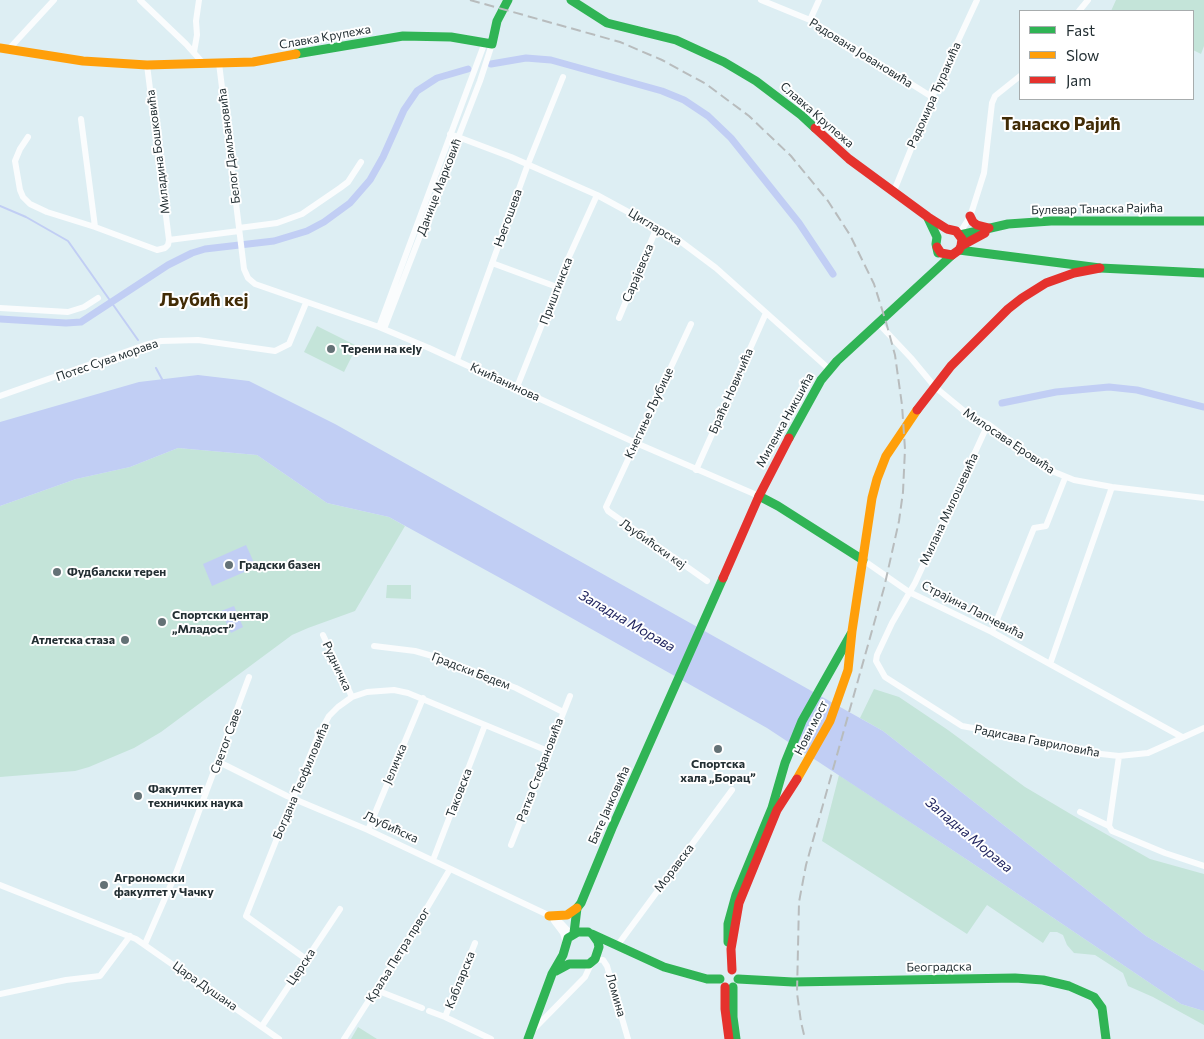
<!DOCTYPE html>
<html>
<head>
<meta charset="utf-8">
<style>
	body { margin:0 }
	#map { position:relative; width:1204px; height:1039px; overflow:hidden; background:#ddeef3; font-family:Commissioner,sans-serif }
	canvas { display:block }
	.legend { position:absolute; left:1019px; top:10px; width:175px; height:90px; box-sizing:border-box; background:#fff; border:1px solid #a7acad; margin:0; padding:6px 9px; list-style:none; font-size:15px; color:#232f33 }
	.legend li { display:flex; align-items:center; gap:10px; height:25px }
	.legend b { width:25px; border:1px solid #a7acad }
</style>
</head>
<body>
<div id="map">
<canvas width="1204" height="1039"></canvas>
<ul class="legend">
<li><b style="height:6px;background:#30b455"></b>Fast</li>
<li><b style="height:6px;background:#ff9f0a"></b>Slow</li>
<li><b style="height:6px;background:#e5322d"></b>Jam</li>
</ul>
</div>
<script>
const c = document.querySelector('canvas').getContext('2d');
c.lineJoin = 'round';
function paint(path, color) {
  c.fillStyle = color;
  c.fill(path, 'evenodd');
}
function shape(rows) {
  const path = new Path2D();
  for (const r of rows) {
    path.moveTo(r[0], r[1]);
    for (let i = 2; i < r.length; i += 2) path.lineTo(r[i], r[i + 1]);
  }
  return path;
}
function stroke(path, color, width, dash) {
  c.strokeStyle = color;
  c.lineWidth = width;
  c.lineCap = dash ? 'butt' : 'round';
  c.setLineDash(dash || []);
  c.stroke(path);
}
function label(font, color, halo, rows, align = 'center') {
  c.font = font + ' Commissioner,sans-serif';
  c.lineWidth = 4;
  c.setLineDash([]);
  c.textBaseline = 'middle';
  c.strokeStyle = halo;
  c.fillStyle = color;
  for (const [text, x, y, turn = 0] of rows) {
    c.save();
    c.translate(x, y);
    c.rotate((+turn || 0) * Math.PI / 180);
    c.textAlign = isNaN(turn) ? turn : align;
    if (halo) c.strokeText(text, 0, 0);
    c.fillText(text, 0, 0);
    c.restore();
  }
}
paint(shape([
	[1116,0,1204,0,1204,46,1201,54,1193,50,1193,11,1111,11],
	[317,326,357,346,344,372,304,352],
	[178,448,257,455,327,503,389,517,405,526,355,611,308,628,292,635,161,732,134,748,89,767,75,771,0,777,0,506,76,479,130,467],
	[387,585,411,585,411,599,386,598],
	[874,689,899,697,948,730,1025,787,1074,816,1150,859,1204,874,1204,971,1146,936,883,731,860,718],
	[839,775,969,861,1181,1004,1204,1011,1204,1025,1153,997,1128,986,1123,973,1095,955,1074,953,1067,945,1063,935,1057,932,1050,932,1043,943,987,905,967,934,822,841],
	[358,1027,377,1039,351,1039]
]), '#c4e4d9');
paint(shape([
	[198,375,249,381,335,424,883,731,1146,936,1204,971,1204,1011,1181,1004,969,861,767,728,522,590,389,517,327,503,257,455,178,448,130,467,76,479,0,506,0,422,139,382],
	[246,545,256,567,212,586,203,564],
	[234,606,243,627,231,633,221,611]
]), '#c1cef4');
stroke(shape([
	[0,206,26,217,68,241,138,340],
	[156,368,163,381]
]), '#c1cef4', 2);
stroke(shape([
	[491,64,526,58,551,60,662,91,684,100,708,116,731,138,799,223,833,274],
	[0,319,66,323,81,322,168,265,192,253,205,249,274,241,307,231,324,222,350,203,370,180,383,157,404,110,417,91,437,78,468,69],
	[1002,403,1056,392,1109,387,1137,390,1204,407]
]), '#c1cef4', 7);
stroke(shape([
	[140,0,186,44,203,63],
	[761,0,810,20,932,97],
	[1079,11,1088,0],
	[810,20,819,0],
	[8,50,54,0],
	[194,52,197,35,196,21,199,0],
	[219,63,244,269,248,278,255,284,379,327,429,348,636,443,759,496],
	[147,65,169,240],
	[81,119,95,227,157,250,165,248,168,245,169,240,239,231],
	[450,134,511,157,597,195,676,238,716,268,829,369],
	[28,137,20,149,15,161,20,190,23,197,30,204,47,212,95,227],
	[894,191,932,97,977,0],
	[239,228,277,223,302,214,340,188,348,182,361,162],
	[959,234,970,217,984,173,992,103,995,96,1020,76],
	[492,263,557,287],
	[0,308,68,312,84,307,98,298],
	[619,318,657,227],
	[691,324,606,507,608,511,707,581],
	[879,324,911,358,935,387,969,415,988,424,1047,469,1074,480,1112,487,1204,498],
	[379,327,485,42],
	[384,329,480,81,492,44],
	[457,360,528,164,563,77],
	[517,387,568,259,597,195],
	[0,396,145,345,161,341,198,340,275,351,289,344,306,303],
	[988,424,915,583,892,623,877,655,876,661,885,677,962,726,1064,745,1092,753,1119,756,1148,753,1204,728],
	[696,470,766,313],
	[863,560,909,592,992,632,1182,737],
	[992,632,1034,528,1046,526,1065,478],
	[323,635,352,697],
	[374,646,415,651,443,659,516,688,563,712],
	[1050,664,1112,487],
	[219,762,287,796,368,830,546,914,561,923,572,935],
	[1080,812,1109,826,1112,831,1165,853,1204,866],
	[1109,826,1119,756],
	[368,830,423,698],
	[511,845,570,696],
	[433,860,485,725],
	[0,885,136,939,279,1039],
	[554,921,563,933,566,943],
	[475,943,445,1017,491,1039],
	[145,944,176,873,249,677],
	[617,946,732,790],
	[306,959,246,916,317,738,329,716,338,707,352,697,367,692,394,690,408,693,548,751],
	[595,959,603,960,607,966,628,1039],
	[376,990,422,1008],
	[0,994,66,980,100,976,130,936],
	[429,1011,445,1017],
	[262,1026,340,909],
	[532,1031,585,977,592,962],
	[344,1039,411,935,450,869]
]), '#fafcfd', 6);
stroke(shape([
	[571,0,607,23,676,40,724,62,756,81,801,115,815,128],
	[296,54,403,36,451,37,492,44,497,21,508,0],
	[928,218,937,237,936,244,938,253],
	[960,235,1008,224,1051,221,1204,221],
	[959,250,1100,268,1204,273],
	[789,438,821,380,837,361,952,255],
	[759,496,778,506,863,560],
	[574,933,577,908,581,903,612,828,723,578],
	[592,934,664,967,707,979,720,979],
	[728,942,728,924,736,895,772,808,785,763,802,721,851,634],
	[556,971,569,964,589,964,595,959,599,947,598,942,593,935],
	[738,979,793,982,1015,978,1043,980,1069,986,1094,997,1102,1008,1106,1039],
	[733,987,733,1017,736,1039],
	[528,1039,552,974,563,955,568,938,578,932,588,932]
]), '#30b455', 9);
stroke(shape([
	[0,48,83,61,147,65,253,62,296,54],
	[797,779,830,721,848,670,852,631,872,498,877,479,886,456,917,410],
	[549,916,567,915,577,908]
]), '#ff9f0a', 9);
stroke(shape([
	[815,128,849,159,928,217,947,229,956,231,962,239,961,246],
	[970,216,973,222,977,225,989,228],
	[937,247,941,253,952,255,959,250,961,246,985,233],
	[917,410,951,366,1008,309,1022,298,1046,283,1074,273,1100,268],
	[723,578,759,496,789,438],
	[732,970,731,949,739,903,777,810,797,779],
	[725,987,725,1009,729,1039]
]), '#e5322d', 9);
stroke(shape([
	[470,0,620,42,662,60,706,84,749,116,791,156,828,201,850,235,874,284,886,322,895,355,902,405,905,449,903,492,899,521,884,588,806,865,799,902,797,993,801,1022,805,1039]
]), '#b8bcbd', 2, [10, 5]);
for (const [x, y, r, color] of [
	[331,349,5,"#647276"],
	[229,565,5,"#647276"],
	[57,572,5,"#647276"],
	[162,622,5,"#647276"],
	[125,640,5,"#647276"],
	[718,749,5,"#647276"],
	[138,796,5,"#647276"],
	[104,885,5,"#647276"]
]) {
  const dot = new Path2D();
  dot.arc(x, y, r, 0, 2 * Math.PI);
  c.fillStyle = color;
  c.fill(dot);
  stroke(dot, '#fff', 2);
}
label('12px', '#232f33', '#fff', [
	["Славка Крупежа",325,37,-10],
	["Радована Јовановића",861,53,32],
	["Радомира Ђуракића",934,95,-66],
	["Славка Крупежа",817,115,41],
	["Белог Дамљановића",229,146,-97],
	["Миладина Бошковића",158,152,-97],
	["Данице Марковић",439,187,-69],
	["Булевар Танаска Рајића",1097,209,-1],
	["Његошева",508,218,-70],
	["Цигларска",655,227,31],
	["Сарајевска",638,273,-67],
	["Приштинска",556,291,-69],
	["Потес Сува морава",107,360,-19],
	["Книћанинова",505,382,25],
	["Браће Новичића",731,391,-66],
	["Кнегиње Љубице",649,413,-65],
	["Миленка Никшића",785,420,-61],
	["Милосава Еровића",1009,441,34],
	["Милана Милошевића",949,509,-65],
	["Љубићски кеј",653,544,35],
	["Страјина Лапчевића",973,610,27],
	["Рудничка",337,666,65],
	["Градски Бедем",471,671,21],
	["Нови мост",811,728,-63],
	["Светог Саве",226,741,-70],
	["Радисава Гавриловића",1037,741,11],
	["Јеличка",395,764,-67],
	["Ратка Стефановића",540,770,-69],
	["Богдана Теофиловића",301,781,-67],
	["Таковска",459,793,-69],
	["Бате Јанковића",609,805,-66],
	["Љубићска",391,827,25],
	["Моравска",674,868,-53],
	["Краља Петра првог",398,955,-58],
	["Церска",301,967,-56],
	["Београдска",939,967,-1],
	["Кабларска",460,980,-68],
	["Цара Душана",205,986,35],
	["Ломина",616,995,74]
]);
label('bold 12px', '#232f33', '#fff', [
	["Терени на кеју",341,349],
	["Градски базен",239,565],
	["Фудбалски терен",67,572],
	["Спортски центар",172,615],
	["„Младост”",172,629],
	["Атлетска стаза",115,640,"right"],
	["Спортска",718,764,"center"],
	["хала „Борац”",718,778,"center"],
	["Факултет",148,789],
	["техничких наука",148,803],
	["Агрономски",114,878],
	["факултет у Чачку",114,892]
], 'left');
label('italic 14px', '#1e225d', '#fff', [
	["Западна Морава",627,621,30],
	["Западна Морава",969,835,40]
]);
label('bold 18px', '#422c06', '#fff', [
	["Танаско Рајић",1061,124],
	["Љубић кеј",204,300]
]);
</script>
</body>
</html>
